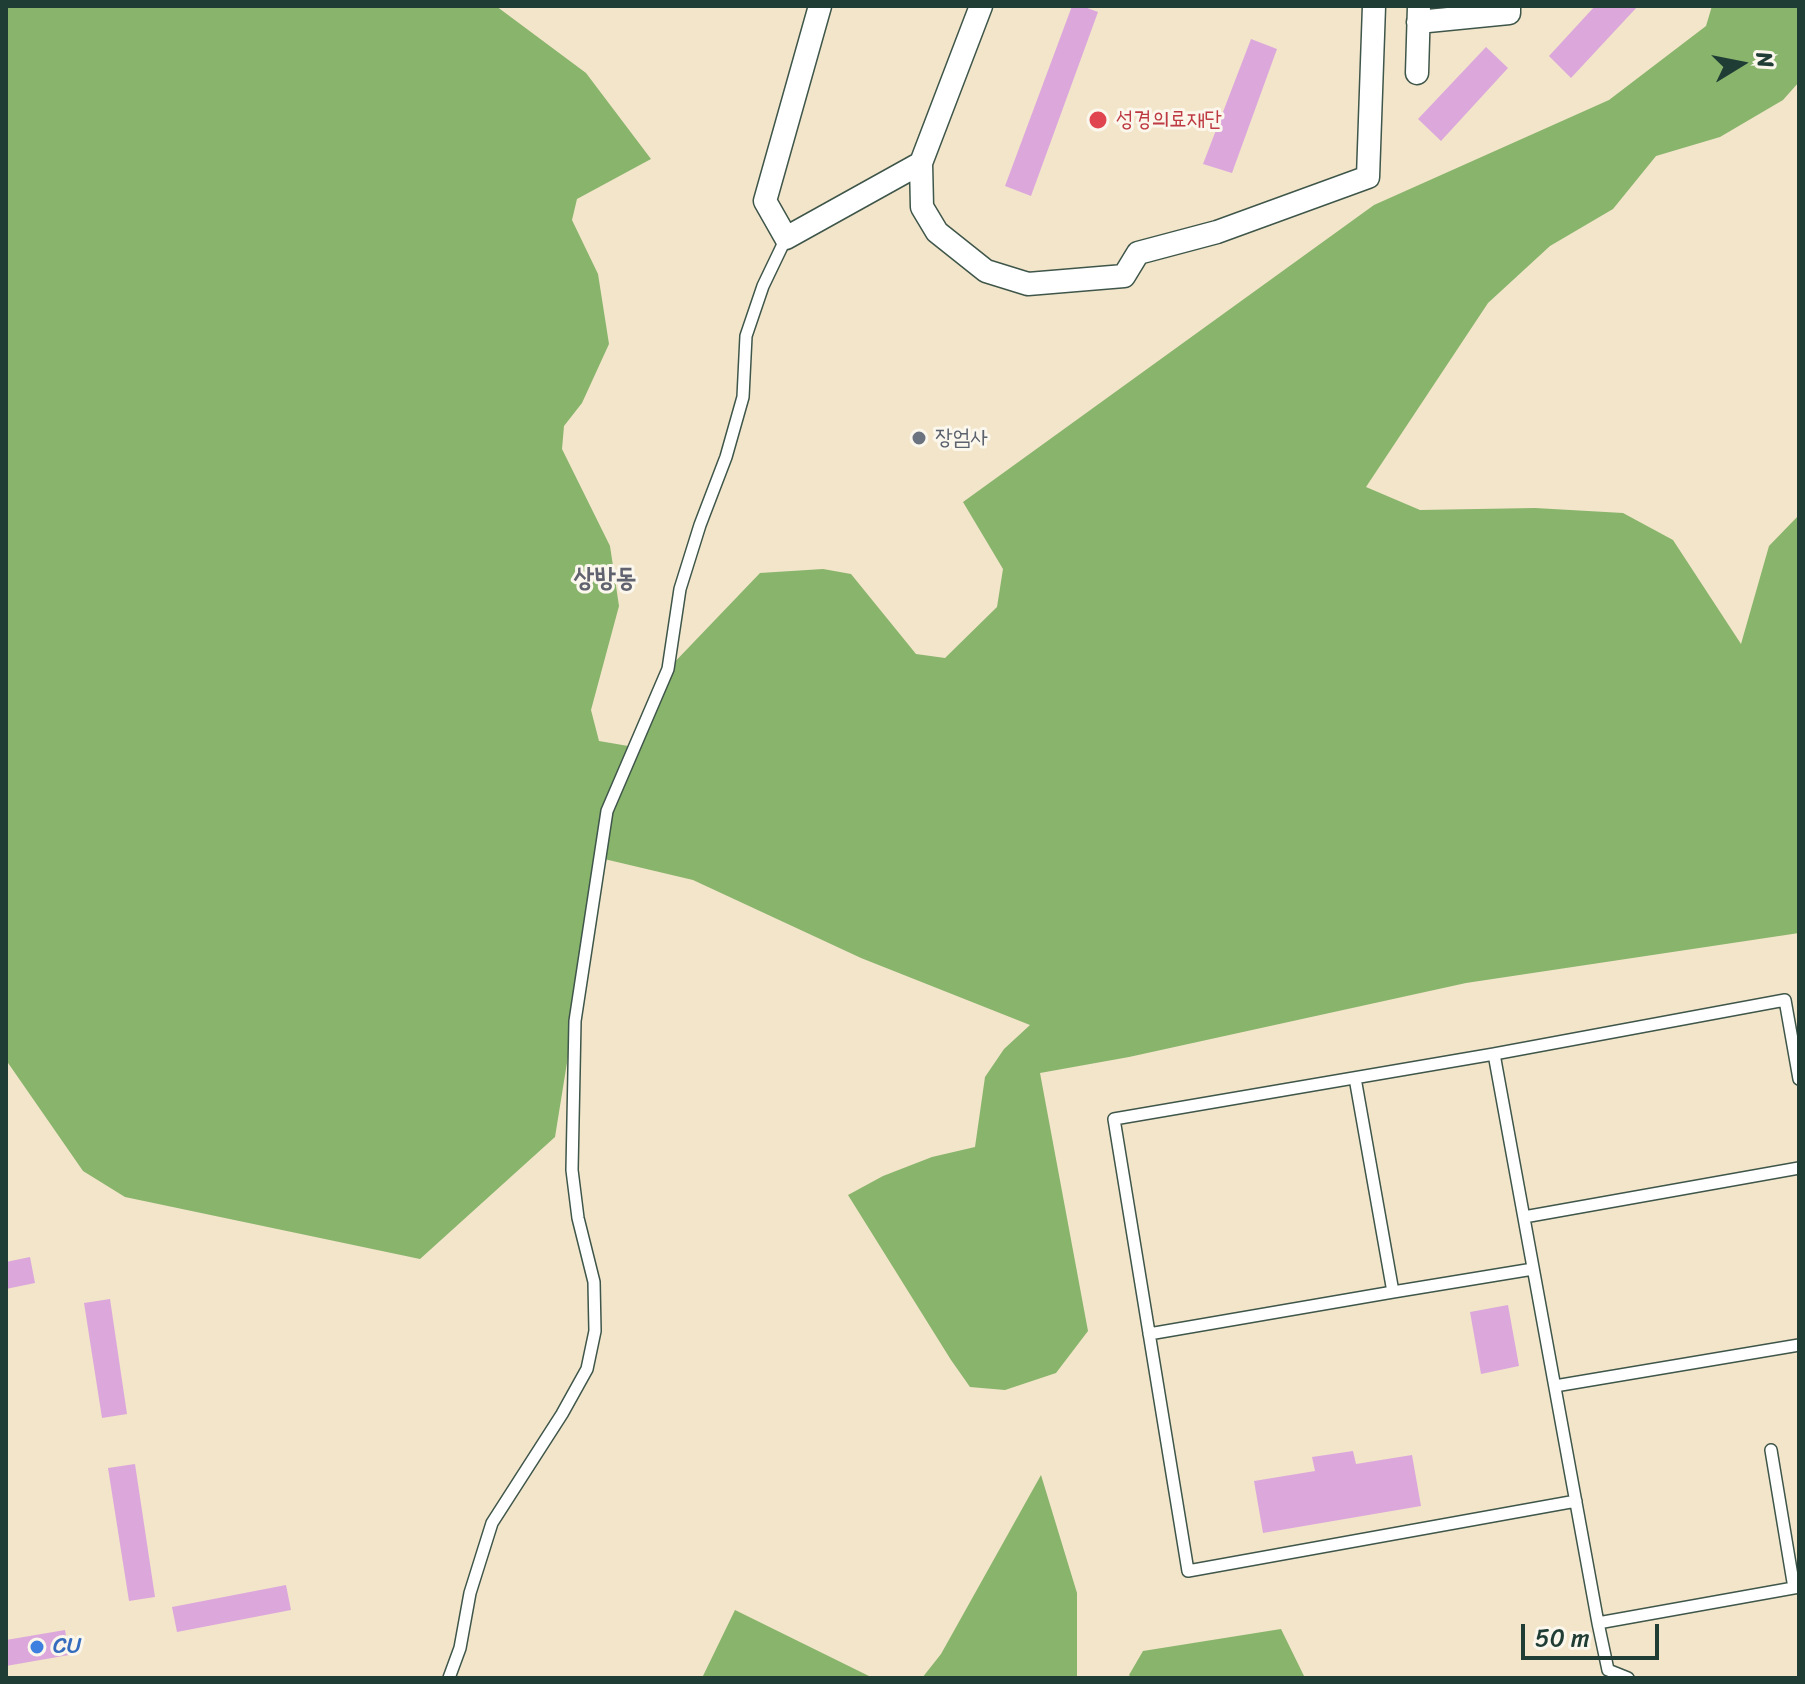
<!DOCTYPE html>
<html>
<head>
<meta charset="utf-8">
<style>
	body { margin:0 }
	#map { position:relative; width:1805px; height:1684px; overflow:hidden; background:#f2e5ca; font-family:Sriracha,sans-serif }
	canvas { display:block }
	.frame { position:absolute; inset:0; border:8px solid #1f3d34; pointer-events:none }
	.north { position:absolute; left:1701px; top:24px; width:80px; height:80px; -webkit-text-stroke:6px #fbf7ec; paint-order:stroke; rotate:80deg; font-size:22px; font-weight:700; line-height:32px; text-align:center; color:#1f3d34 }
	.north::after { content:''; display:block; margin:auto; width:28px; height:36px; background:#1f3d34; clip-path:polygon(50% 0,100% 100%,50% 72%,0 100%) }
	.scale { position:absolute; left:1521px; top:1624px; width:138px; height:36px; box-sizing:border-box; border:4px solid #1f3d34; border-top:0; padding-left:10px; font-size:24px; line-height:28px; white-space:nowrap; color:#1f3d34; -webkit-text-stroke:6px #fbf7ec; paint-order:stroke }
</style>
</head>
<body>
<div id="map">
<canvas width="1805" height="1684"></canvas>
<div class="frame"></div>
<div class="north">N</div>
<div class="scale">50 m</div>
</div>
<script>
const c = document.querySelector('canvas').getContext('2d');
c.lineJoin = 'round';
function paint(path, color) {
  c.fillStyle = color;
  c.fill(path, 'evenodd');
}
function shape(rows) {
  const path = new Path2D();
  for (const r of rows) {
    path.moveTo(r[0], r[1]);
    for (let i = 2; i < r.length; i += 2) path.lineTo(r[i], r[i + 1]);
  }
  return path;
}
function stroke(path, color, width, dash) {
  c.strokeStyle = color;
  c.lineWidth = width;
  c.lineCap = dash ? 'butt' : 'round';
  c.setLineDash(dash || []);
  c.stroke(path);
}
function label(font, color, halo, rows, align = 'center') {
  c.font = font + ' Sriracha,"Poor Story",sans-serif';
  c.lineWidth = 6;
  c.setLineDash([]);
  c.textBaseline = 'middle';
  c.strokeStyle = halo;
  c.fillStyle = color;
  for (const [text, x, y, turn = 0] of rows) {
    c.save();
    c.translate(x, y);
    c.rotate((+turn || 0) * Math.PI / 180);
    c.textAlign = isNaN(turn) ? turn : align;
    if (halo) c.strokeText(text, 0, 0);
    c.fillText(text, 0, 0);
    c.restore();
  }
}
paint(shape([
	[6,6,496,6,586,73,651,159,577,199,572,220,598,274,609,344,582,403,564,426,562,449,610,546,619,606,591,710,599,741,634,747,668,669,760,573,823,569,851,574,916,654,945,658,997,607,1003,569,963,502,1374,205,1609,100,1706,26,1712,6,1799,6,1799,82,1783,100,1720,137,1656,156,1613,209,1550,246,1488,303,1366,487,1420,510,1535,508,1623,513,1673,540,1741,644,1769,546,1799,515,1799,933,1466,983,1129,1057,1040,1073,1088,1331,1056,1373,1005,1390,970,1387,951,1360,848,1195,883,1176,932,1157,975,1147,985,1077,1004,1049,1030,1025,861,958,693,880,600,858,555,1137,420,1259,125,1197,83,1171,6,1060],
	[1041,1475,1077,1593,1077,1678,922,1678,941,1654],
	[735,1610,873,1678,702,1678],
	[1281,1629,1305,1678,1132,1678,1129,1675,1143,1651]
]), '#88b46c');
paint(shape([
	[1072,6,1082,6,1098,12,1031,196,1005,186],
	[1595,6,1638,6,1571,78,1549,56],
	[1251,39,1277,49,1232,173,1203,164],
	[1486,47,1508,68,1441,141,1418,119],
	[30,1257,35,1283,6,1289,6,1262],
	[110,1299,127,1414,102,1418,84,1303],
	[1508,1305,1519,1366,1481,1374,1470,1312],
	[1353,1451,1356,1464,1412,1455,1421,1506,1263,1533,1254,1481,1315,1471,1312,1457],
	[135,1464,155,1597,129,1601,108,1468],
	[286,1585,291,1610,177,1632,172,1607],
	[65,1630,69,1655,6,1666,6,1640]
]), '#dca8dc');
const lane = shape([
	[1494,1054,1114,1119,1188,1571,1576,1501],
	[1355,1078,1393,1292,1533,1269],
	[1524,1217,1799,1168],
	[1149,1334,1393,1292],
	[1555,1386,1799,1345],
	[1771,1450,1794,1588],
	[1598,1623,1799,1587],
	[449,1678,460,1648,470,1593,492,1523,562,1414,587,1369,595,1331,594,1282,578,1218,572,1170,575,1021,607,811,668,669,680,589,700,525,726,457,743,397,746,336,763,286,786,238],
	[1628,1678,1608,1670,1598,1623,1494,1054,1785,1000,1799,1079]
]);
const street = shape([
	[820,6,765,201,786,238,921,163],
	[981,6,921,163,922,207,937,232,986,271,1028,284,1124,276,1138,253,1217,232,1368,177,1374,6],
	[1418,22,1509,13,1509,6],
	[1417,73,1419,6]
]);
stroke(lane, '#3f564a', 14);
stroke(street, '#3f564a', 25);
stroke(lane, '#fff', 11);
stroke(street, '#fff', 22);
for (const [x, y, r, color] of [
	[1098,120,10,"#e0444e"],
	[919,438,8,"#6b7280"],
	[37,1647,8,"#3f7fe0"]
]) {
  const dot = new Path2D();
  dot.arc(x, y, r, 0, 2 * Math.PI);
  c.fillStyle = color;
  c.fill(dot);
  stroke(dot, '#fbf7ec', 3);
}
label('22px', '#be3a42', '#fbf7ec', [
	["성경의료재단",1116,120]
], 'left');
label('22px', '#5b616d', '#fbf7ec', [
	["장엄사",935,438]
], 'left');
label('22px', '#366cbe', '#fbf7ec', [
	["CU",53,1647]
], 'left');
label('bold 26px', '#61626f', '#fbf7ec', [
	["상방동",605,579]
]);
</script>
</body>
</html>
